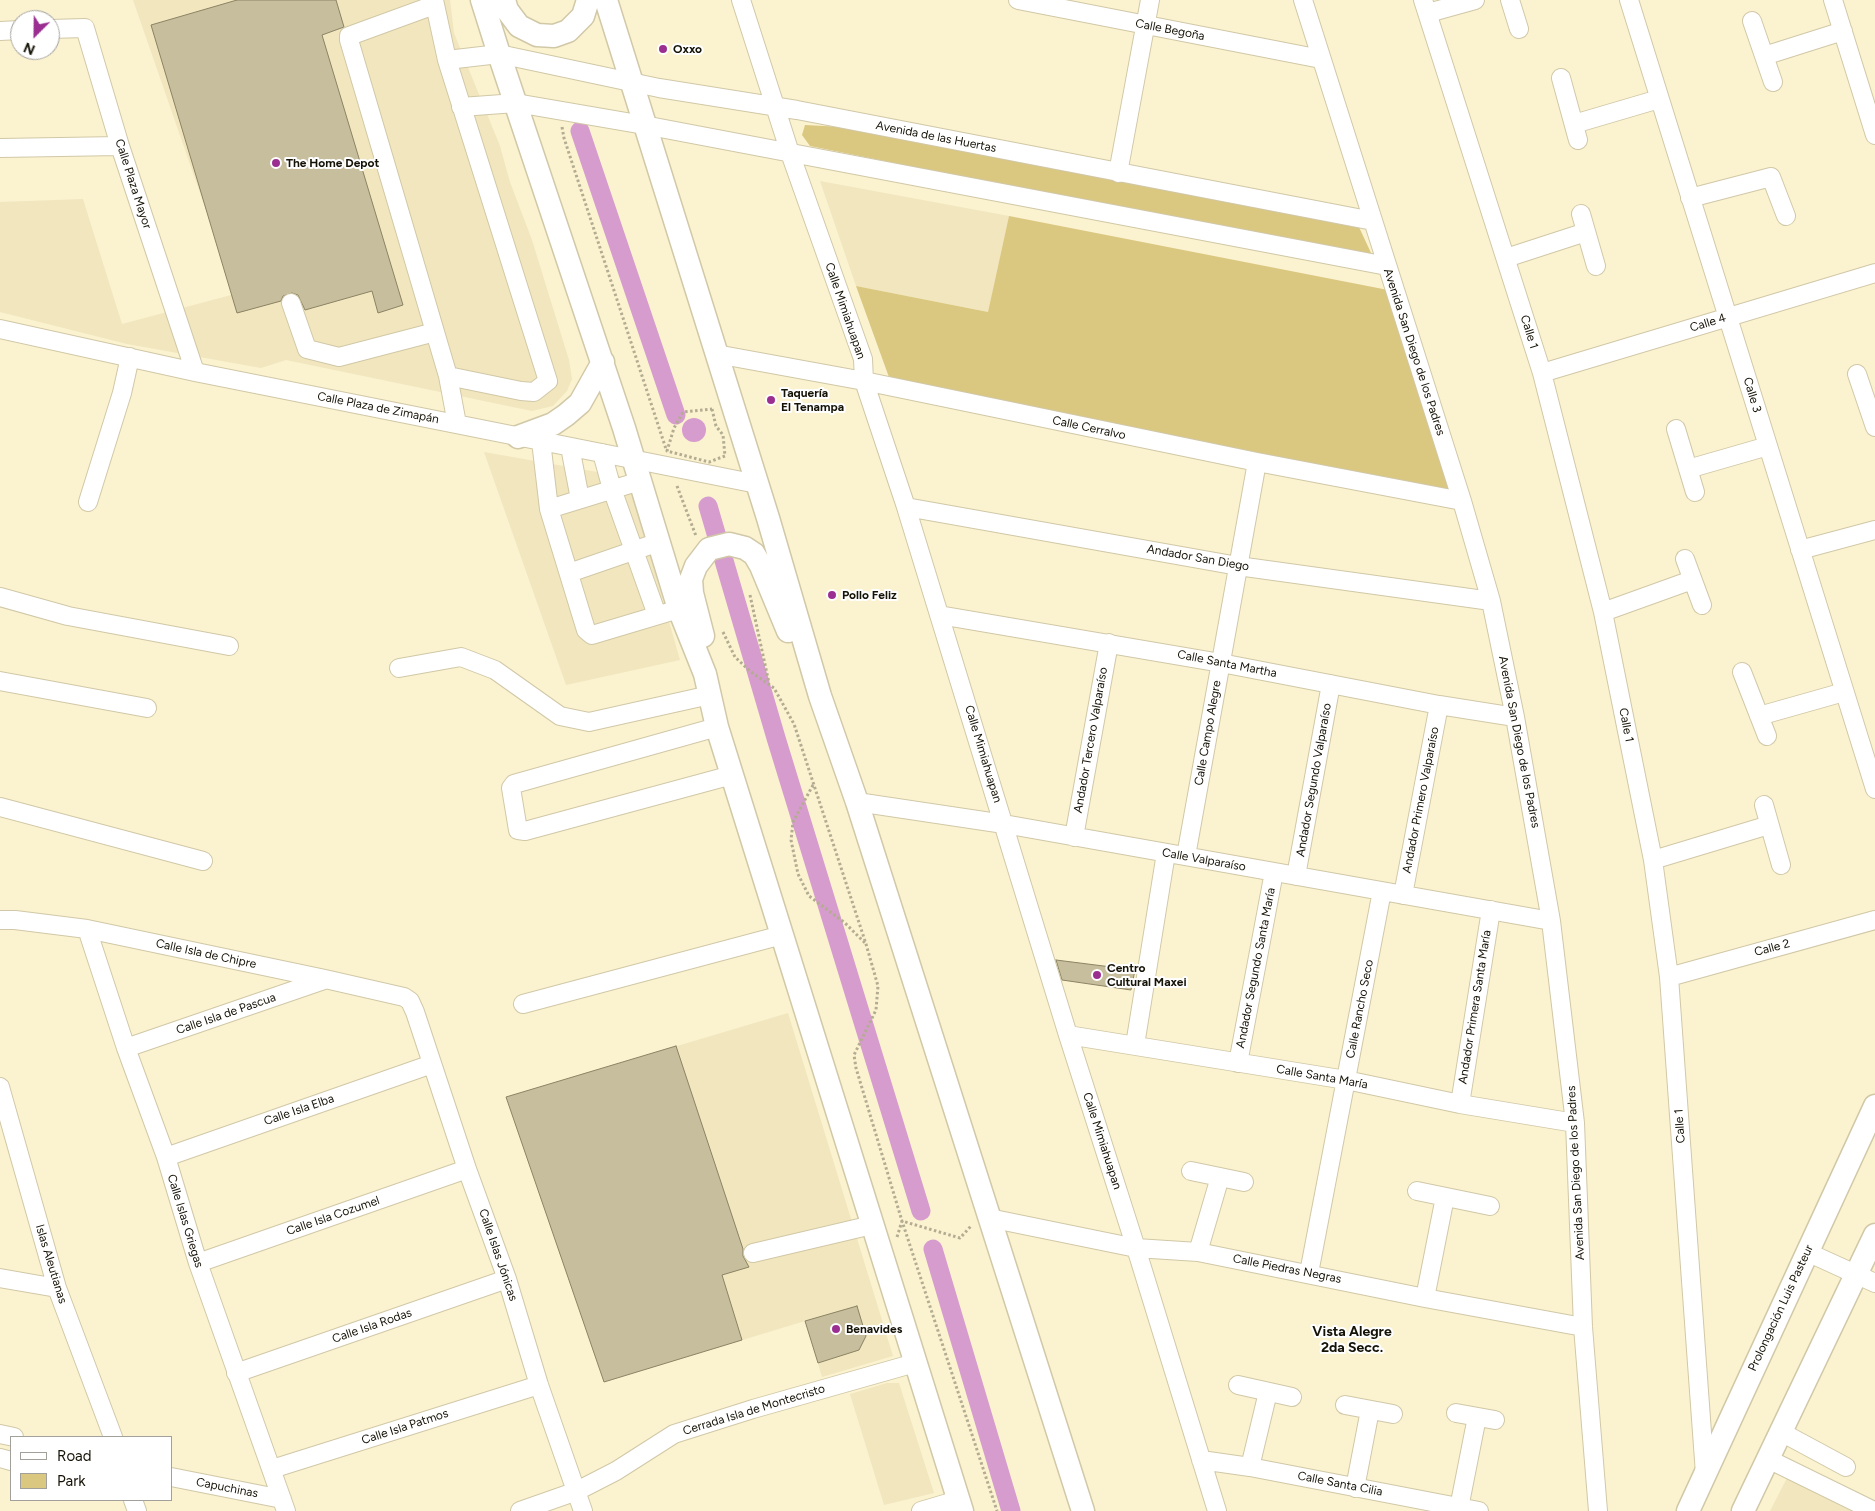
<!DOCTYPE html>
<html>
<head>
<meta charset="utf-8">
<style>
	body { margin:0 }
	#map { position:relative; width:1875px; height:1511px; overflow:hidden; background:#fbf2d0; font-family:Figtree,sans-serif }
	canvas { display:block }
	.legend { position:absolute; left:10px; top:1436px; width:162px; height:65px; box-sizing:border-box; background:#fff; border:1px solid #a1a09b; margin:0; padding:6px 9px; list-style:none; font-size:15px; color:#151206 }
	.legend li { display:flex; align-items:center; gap:10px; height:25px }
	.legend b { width:25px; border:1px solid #a1a09b }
	.north { position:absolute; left:10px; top:10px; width:50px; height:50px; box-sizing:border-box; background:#fff; border:1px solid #a1a09b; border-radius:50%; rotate:203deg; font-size:14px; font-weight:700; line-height:20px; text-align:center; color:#151206 }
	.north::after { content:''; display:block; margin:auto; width:18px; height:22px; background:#9b2f91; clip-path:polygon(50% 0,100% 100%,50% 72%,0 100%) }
</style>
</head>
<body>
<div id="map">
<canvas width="1875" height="1511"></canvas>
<ul class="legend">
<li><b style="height:6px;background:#fff"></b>Road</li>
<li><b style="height:14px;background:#dac780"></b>Park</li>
</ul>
<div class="north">N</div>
</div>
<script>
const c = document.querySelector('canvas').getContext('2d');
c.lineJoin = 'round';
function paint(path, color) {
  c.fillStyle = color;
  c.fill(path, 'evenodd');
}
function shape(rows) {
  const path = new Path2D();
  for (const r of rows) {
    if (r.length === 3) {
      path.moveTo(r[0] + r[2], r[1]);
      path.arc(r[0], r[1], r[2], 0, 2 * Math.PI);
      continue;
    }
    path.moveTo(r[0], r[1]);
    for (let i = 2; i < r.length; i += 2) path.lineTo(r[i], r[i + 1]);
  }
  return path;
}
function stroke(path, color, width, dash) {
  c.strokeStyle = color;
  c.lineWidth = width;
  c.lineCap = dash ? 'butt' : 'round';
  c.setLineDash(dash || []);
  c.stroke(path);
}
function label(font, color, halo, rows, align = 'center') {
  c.font = font + ' Figtree,sans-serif';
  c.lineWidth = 4;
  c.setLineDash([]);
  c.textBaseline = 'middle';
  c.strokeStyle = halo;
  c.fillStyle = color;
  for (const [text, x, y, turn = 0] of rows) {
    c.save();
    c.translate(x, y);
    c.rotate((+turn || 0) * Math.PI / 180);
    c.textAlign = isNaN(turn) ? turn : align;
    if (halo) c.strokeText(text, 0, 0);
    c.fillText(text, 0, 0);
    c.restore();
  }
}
paint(shape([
	[133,0,450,0,454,33,500,146,510,182,532,240,569,360,572,379,567,391,553,406,532,411,286,360,261,368,127,344,0,312,0,202,83,199,122,324,235,294],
	[820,181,1009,216,988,312,856,286],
	[484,452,620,476,635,502,680,660,566,685],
	[788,1013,893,1356,822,1377,805,1321,604,1382,506,1097],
	[887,1383,899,1383,934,1493,884,1505,850,1394],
	[1787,1478,1853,1511,1770,1511]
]), '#f1e6bd');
paint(shape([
	[805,125,842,127,1358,225,1372,255,1367,258,810,146,802,135],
	[1009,216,1388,290,1452,493,890,380,856,286,988,312]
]), '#dac780');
paint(shape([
	[694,430,12]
]), '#d69ccd');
stroke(shape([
	[580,131,676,415],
	[708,506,776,738,921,1211],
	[933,1249,1011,1511]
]), '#d69ccd', 19);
const building = shape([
	[237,0,336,0,344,27,322,35,403,305,378,313,372,291,305,310,298,295,292,293,283,296,281,301,237,313,151,25,237,0],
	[1056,960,1135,970,1131,990,1062,980,1056,960],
	[676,1046,743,1249,743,1256,749,1267,722,1275,742,1340,604,1382,506,1097,676,1046],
	[857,1306,866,1336,859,1350,818,1363,805,1321,857,1306]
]);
paint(building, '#c7be9e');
stroke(building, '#8c8364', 1);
const minor = shape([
	[434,0,447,60,548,381,534,392,521,391,448,376],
	[741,0,790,153,863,359,864,381,906,507,1068,1035,1136,1248,1217,1511],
	[1018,0,1321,59],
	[1303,0,1462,501,1491,601,1515,717,1551,921,1575,1123,1583,1327,1598,1511],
	[1423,0,1542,373,1603,612,1653,860,1669,977,1705,1474],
	[1510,0,1519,29],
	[1629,0,1875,789],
	[1833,0,1875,135],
	[434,5,352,35,349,36,349,40,448,376,457,424],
	[1428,13,1475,0],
	[1752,21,1773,82],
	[50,29,85,28,120,146,195,372],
	[0,31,20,30],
	[1764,56,1843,31],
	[447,60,499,54,659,88,797,110,1373,221],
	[1561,78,1578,140],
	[461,107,516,103,644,125,1387,266],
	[1574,124,1659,99],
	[0,148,120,146],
	[1118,173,1150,0],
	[1690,198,1771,177,1786,216],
	[1581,214,1596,266],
	[1506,258,1586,232],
	[291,303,307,349,339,357,435,332],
	[0,329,195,372,757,484],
	[716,354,864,381,1257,462,1462,501],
	[1542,373,1875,273],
	[1857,374,1875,427],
	[1676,429,1695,492],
	[541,441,549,509,586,630,592,635,679,609],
	[570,447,580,499],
	[602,453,612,489,657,615],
	[1688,469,1768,446],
	[88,502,122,393,130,357],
	[906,507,1238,566,1491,601],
	[549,509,640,481],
	[1800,550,1875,530],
	[1685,559,1702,605],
	[569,573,659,542],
	[0,597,68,616,229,646],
	[1603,612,1692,580],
	[939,615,1221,663,1439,705,1515,717],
	[399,668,461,657,495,670,560,716,589,722,710,695],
	[1742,672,1767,736],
	[0,681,147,708],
	[1759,716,1844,692],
	[717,727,514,784,511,788,518,830,525,831,732,775],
	[857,802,1004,824,1551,921],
	[1764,805,1781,865],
	[0,807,203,861],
	[1074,837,1109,643],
	[1186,856,1257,462],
	[1653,860,1769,825],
	[1296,876,1331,684],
	[1403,895,1439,705],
	[0,920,15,920,87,929,325,979,404,997,410,1001,415,1012,467,1169,507,1279,539,1385,583,1511],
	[87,929,126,1048,166,1157,198,1263,286,1511],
	[1669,977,1875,920],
	[523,1004,782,935],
	[1068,1035,1346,1080,1460,1104,1575,1123],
	[1135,1045,1166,853],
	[126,1048,324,980],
	[1238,1063,1274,872],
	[0,1087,57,1288,113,1437],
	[1460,1104,1491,910],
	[166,1157,432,1064],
	[1191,1171,1244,1182],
	[1417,1191,1490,1206],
	[989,1218,1136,1248,1198,1252,1425,1298,1583,1327],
	[1198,1252,1220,1177],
	[1807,1252,1875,1283],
	[753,1253,872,1225],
	[198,1263,467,1169],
	[1309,1273,1382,891],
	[0,1278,57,1288],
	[1425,1298,1445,1197],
	[236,1373,507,1279],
	[1238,1385,1292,1397],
	[1345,1405,1393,1414],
	[1456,1413,1495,1420],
	[1781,1432,1846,1467],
	[0,1434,14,1437],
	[0,1458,11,1461],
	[1768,1459,1874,1511],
	[1201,1460,1250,1467,1479,1511],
	[1250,1467,1268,1392],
	[272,1469,539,1385],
	[171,1477,282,1499],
	[1355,1488,1370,1410],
	[133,1500,137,1511],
	[1459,1508,1477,1417],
	[520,1511,577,1491,616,1471,674,1434,753,1409,915,1363],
	[921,1511,958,1500]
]);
const major = shape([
	[482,0,499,54,624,428,679,609,705,674,717,727,962,1511],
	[504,0,507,10,519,26,537,35,554,36,568,31,583,16,588,0],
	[606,0,768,518,820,696,857,802,1083,1511],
	[518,437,553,424,566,415,580,403,603,362],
	[703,636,692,593,691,579,696,566,709,549,729,544,745,548,754,554,761,566,788,631],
	[1688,1511,1875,1106],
	[1743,1511,1875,1235]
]);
stroke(minor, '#d1c8a7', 20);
stroke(major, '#d1c8a7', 25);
stroke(shape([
	[562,127,564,138,666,449],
	[712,409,716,426,723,435,725,456,709,462,667,451,674,428,683,412,712,409],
	[677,486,696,536],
	[750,595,769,683],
	[723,632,735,657,751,672,774,688,794,724,866,944,878,986,876,1010,854,1055,856,1068,902,1221,997,1511],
	[813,785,793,822,791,840,798,874,809,896,845,923,865,943],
	[897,1237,902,1221,960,1238,972,1225]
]), '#b3ac91', 3, [2.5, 2.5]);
stroke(minor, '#fff', 18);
stroke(major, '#fff', 22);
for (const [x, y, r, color] of [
	[663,49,5,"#9b2f91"],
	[276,163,5,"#9b2f91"],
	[771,400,5,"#9b2f91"],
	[832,595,5,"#9b2f91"],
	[1097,975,5,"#9b2f91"],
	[836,1329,5,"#9b2f91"]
]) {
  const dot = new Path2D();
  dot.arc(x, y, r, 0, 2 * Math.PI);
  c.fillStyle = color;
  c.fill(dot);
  stroke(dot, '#fff', 2);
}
label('12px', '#151206', '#fff', [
	["Calle Begoña",1170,30,11],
	["Avenida de las Huertas",936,137,11],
	["Calle Plaza Mayor",133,184,72],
	["Calle Mimiahuapan",845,311,71],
	["Calle 4",1708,323,-17],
	["Calle 1",1529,332,73],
	["Avenida San Diego de los Padres",1414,352,72],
	["Calle 3",1752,395,73],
	["Calle Plaza de Zimapán",378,408,11],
	["Calle Cerralvo",1089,428,12],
	["Andador San Diego",1198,558,10],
	["Calle Santa Martha",1227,664,11],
	["Calle 1",1626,725,79],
	["Calle Campo Alegre",1208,733,-80],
	["Andador Tercero Valparaíso",1091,740,-80],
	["Avenida San Diego de los Padres",1519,742,79],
	["Calle Mimiahuapan",983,754,73],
	["Andador Segundo Valparaíso",1314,780,-80],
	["Andador Primero Valparaíso",1421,800,-79],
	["Calle Valparaíso",1204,860,10],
	["Calle 2",1772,948,-15],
	["Calle Isla de Chipre",206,954,12],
	["Andador Segundo Santa María",1256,968,-79],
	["Andador Primera Santa María",1475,1007,-81],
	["Calle Rancho Seco",1360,1009,-79],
	["Calle Isla de Pascua",226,1014,-19],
	["Calle Santa María",1322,1077,10],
	["Calle Isla Elba",299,1110,-19],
	["Calle 1",1680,1126,-94],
	["Calle Mimiahuapan",1102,1141,72],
	["Avenida San Diego de los Padres",1576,1173,-93],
	["Calle Isla Cozumel",333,1216,-19],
	["Calle Islas Griegas",185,1221,73],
	["Calle Islas Jónicas",498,1255,71],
	["Islas Aleutianas",51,1264,73],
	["Calle Piedras Negras",1287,1269,11],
	["Prolongación Luis Pasteur",1781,1308,-65],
	["Calle Isla Rodas",372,1326,-19],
	["Cerrada Isla de Montecristo",754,1410,-17],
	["Calle Isla Patmos",405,1427,-18],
	["Calle Santa Cilia",1340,1484,11],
	["Capuchinas",227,1488,11]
]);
label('bold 12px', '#151206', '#fff', [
	["Oxxo",673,49],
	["The Home Depot",286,163],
	["Taquería",781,393],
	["El Tenampa",781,407],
	["Pollo Feliz",842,595],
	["Centro",1107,968],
	["Cultural Maxei",1107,982],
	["Benavides",846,1329]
], 'left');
label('bold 14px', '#151206', '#fff', [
	["Vista Alegre",1352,1332],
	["2da Secc.",1352,1348]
]);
</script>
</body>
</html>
